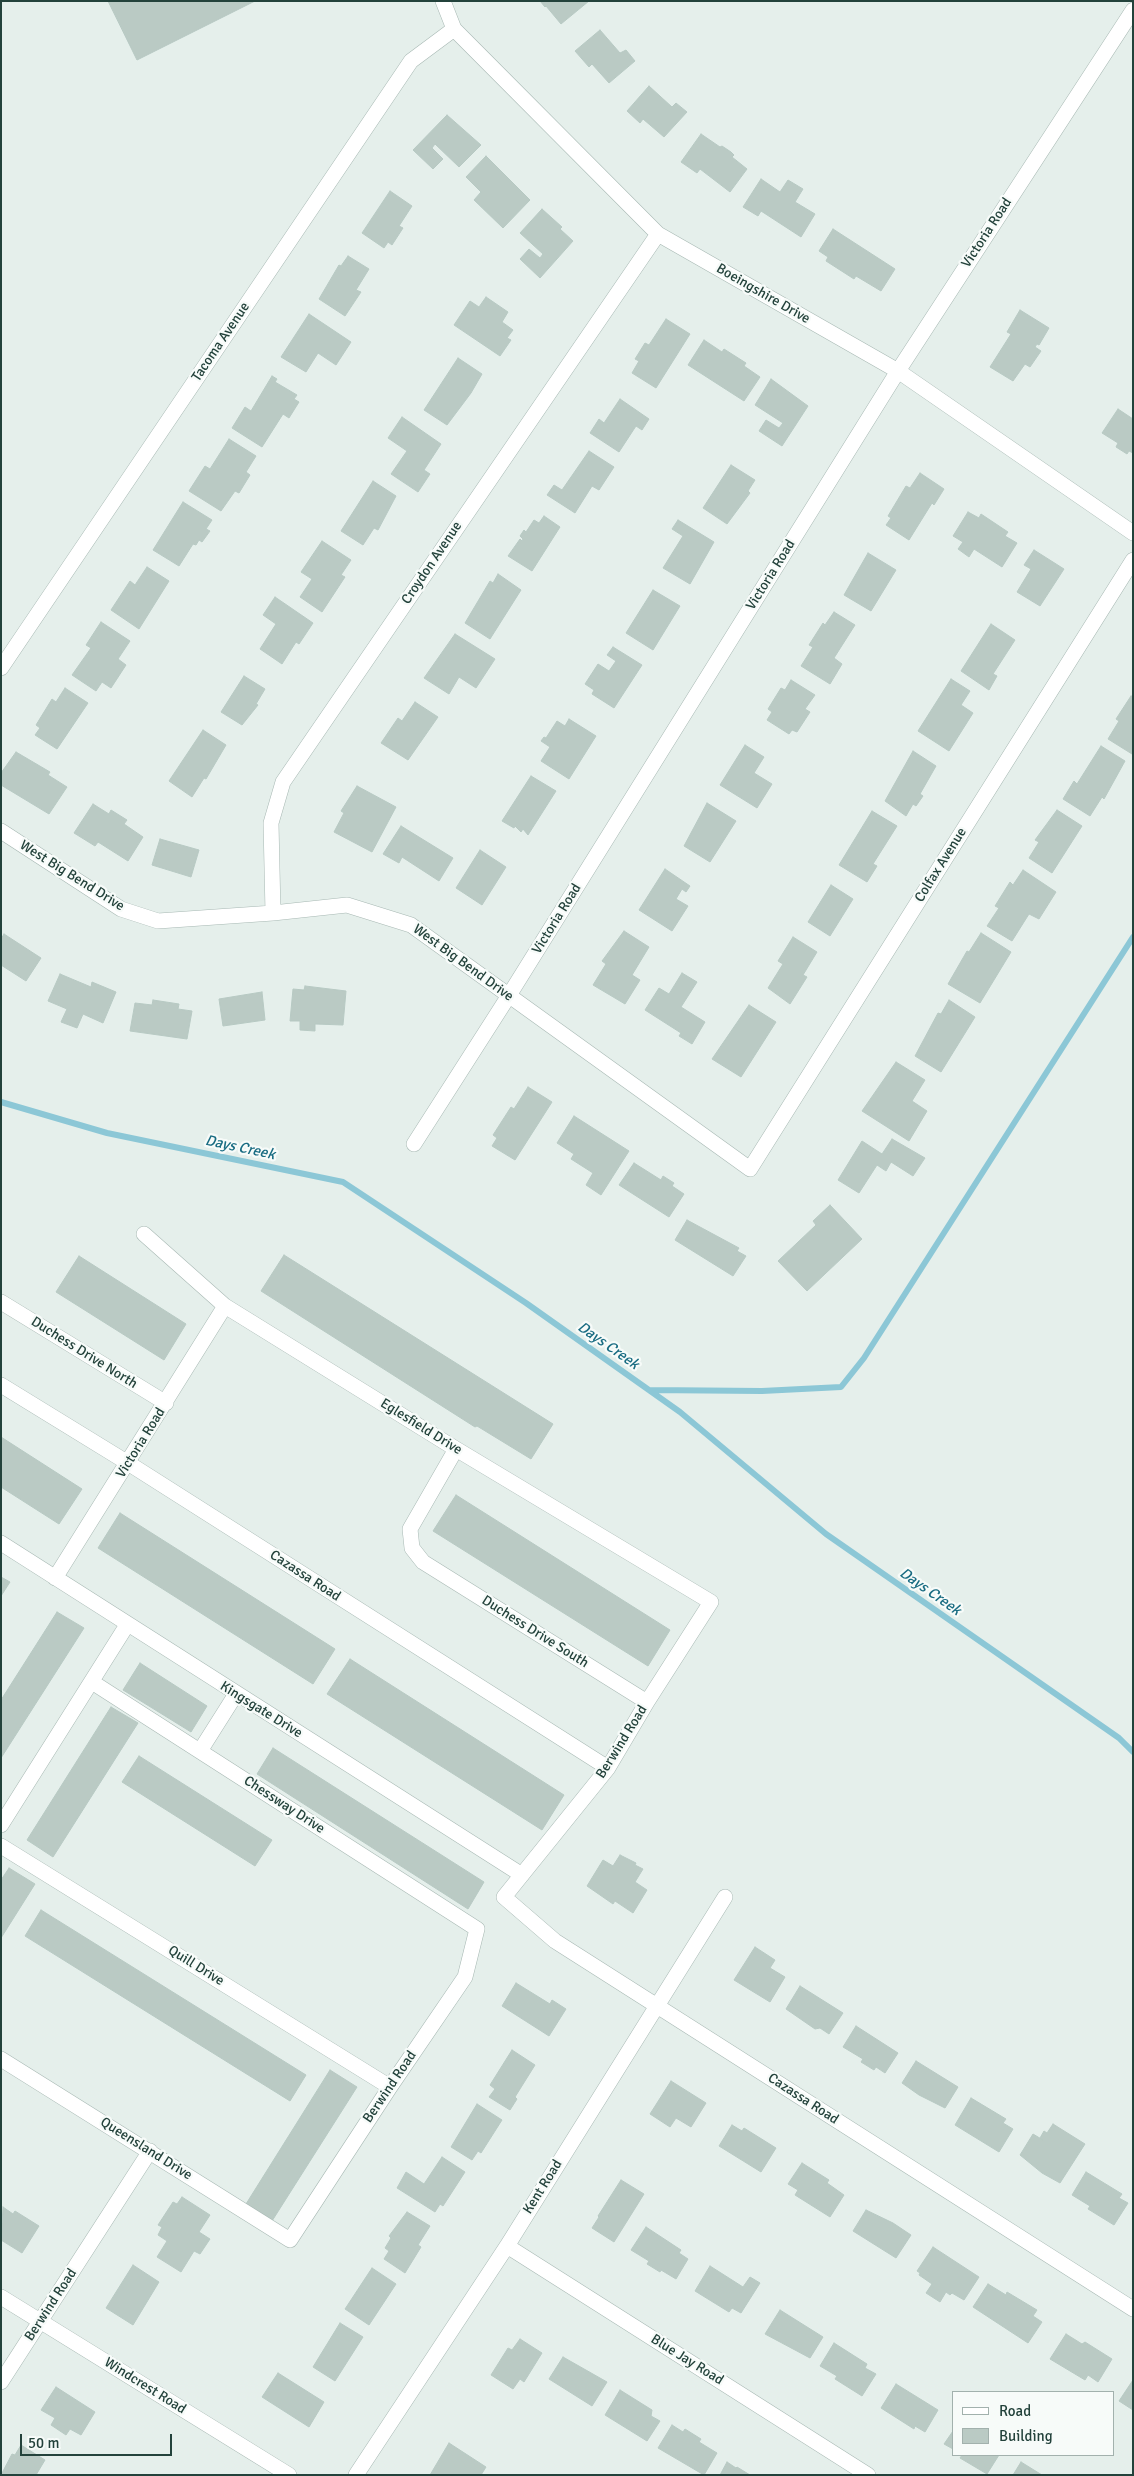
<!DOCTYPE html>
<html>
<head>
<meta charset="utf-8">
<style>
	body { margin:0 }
	#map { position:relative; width:1134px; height:2476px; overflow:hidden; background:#e5efeb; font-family:Signika,sans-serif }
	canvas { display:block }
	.frame { position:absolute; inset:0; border:2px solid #23423b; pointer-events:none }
	.legend { position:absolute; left:952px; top:2391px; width:162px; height:65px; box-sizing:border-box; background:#f7fbf9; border:1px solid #a2b1ad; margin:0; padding:6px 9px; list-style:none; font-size:15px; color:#23423b }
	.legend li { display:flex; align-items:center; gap:10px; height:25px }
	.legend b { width:25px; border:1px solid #a2b1ad }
	.scale { position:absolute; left:20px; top:2434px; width:152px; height:22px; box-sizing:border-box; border:2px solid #23423b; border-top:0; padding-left:6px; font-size:15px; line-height:18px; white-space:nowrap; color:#23423b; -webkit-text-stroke:4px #f7fbf9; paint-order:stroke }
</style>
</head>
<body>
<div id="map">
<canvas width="1134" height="2476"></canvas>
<div class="frame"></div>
<ul class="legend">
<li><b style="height:6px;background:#fff"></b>Road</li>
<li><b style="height:14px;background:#bacac4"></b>Building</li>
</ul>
<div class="scale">50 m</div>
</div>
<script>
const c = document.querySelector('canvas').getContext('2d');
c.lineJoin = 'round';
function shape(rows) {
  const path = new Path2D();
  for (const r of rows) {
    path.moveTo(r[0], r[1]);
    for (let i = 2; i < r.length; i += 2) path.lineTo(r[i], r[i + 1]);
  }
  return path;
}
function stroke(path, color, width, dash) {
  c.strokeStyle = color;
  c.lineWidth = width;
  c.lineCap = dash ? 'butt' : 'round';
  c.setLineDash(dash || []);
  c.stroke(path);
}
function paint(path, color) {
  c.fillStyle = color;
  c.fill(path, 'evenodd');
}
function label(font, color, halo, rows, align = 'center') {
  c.font = font + ' Signika,sans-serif';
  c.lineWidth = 4.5;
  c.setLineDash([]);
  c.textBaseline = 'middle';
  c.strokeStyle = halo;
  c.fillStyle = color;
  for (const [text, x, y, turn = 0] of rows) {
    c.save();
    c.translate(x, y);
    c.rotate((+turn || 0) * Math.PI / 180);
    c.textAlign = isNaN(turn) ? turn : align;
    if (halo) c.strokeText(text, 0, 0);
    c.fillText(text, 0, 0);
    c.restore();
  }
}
stroke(shape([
	[1,1102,107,1133,343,1182,526,1303,680,1412,826,1534,1119,1738,1133,1752],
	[649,1390,762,1391,841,1387,864,1358,1133,937]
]), '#8cc7d6', 6);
const building = shape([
	[108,1,255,1,137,60,108,1],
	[540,1,589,1,561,24,546,6,545,7,540,1],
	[600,30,620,53,626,50,635,61,609,83,592,64,589,67,575,51,600,30],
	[649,86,672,107,676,103,687,112,664,137,643,119,640,123,627,111,649,86],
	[447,115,481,145,459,167,435,144,432,148,443,159,433,169,413,150,447,115],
	[701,134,720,147,722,146,731,152,734,155,732,157,747,169,730,192,700,169,697,173,681,162,701,134],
	[486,156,530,200,503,228,474,200,481,192,466,177,486,156],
	[761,179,780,192,788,180,803,189,795,202,815,214,801,237,761,211,758,216,743,207,761,179],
	[390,191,412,206,399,226,403,228,392,245,388,242,384,248,362,233,390,191],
	[542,209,562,227,560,229,573,241,540,278,520,259,529,249,540,258,543,254,520,233,542,209],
	[833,229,895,269,881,291,856,276,854,279,826,261,828,257,819,251,833,229],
	[348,256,369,269,356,290,361,292,345,316,319,299,339,265,341,266,348,256],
	[486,297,508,312,502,322,513,330,507,338,511,340,500,356,454,325,470,301,479,307,486,297],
	[1020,310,1049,328,1039,345,1037,344,1035,347,1041,351,1030,367,1025,364,1013,381,990,367,1011,334,1007,332,1020,310],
	[309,314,351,342,336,365,318,353,306,372,281,357,309,314],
	[666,319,690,334,656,388,632,373,639,361,635,359,645,343,649,345,666,319],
	[704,340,722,352,724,349,746,363,744,366,760,377,744,401,688,365,704,340],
	[458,358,482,374,471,393,447,425,424,410,458,358],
	[272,376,277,379,275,382,297,395,294,399,299,402,289,418,283,414,262,447,232,428,245,407,251,411,272,376],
	[771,379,808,406,782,446,759,431,766,420,779,428,783,423,755,405,771,379],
	[620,399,649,419,642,430,636,426,619,452,590,433,599,419,604,423,620,399],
	[1118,409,1133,419,1133,453,1129,451,1127,454,1116,447,1118,443,1102,433,1118,409],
	[402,417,441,444,424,470,430,474,418,492,391,474,407,451,388,438,402,417],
	[229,439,256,456,246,472,250,475,239,493,235,491,221,511,189,491,205,466,210,469,229,439],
	[589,451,614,467,599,490,592,486,575,513,547,495,554,485,562,490,589,451],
	[731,465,755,480,748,491,750,493,727,524,703,508,731,465],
	[920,473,944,489,934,505,932,503,909,540,886,525,891,518,888,516,906,486,910,488,920,473],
	[373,481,396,496,378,530,374,528,363,545,341,531,373,481],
	[183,502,212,520,206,529,210,531,202,542,199,540,196,545,193,544,179,566,153,550,183,502],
	[968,512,979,518,981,514,1008,532,1005,536,1017,543,1002,567,974,549,969,557,958,549,963,542,953,536,968,512],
	[544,516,560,527,532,571,508,556,520,539,522,541,523,539,520,536,524,530,526,532,534,520,539,523,544,516],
	[678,520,714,542,690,584,663,568,683,536,672,529,678,520],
	[322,541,351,560,341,575,345,577,322,612,300,597,312,579,301,572,322,541],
	[1034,550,1064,569,1040,606,1017,592,1031,569,1024,565,1034,550],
	[868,553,896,570,871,611,844,595,868,553],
	[147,567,169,581,139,629,111,610,130,581,135,585,147,567],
	[498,574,521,590,490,639,465,623,490,581,493,583,498,574],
	[653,590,680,606,653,650,626,633,653,590],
	[275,597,313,623,299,644,296,642,282,664,260,649,276,624,263,615,275,597],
	[834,612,855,625,834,658,842,664,830,684,801,666,813,647,809,645,823,623,825,625,834,612],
	[101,622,130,641,118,659,126,665,111,688,102,682,96,691,72,675,91,648,86,645,101,622],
	[991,624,1015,640,993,674,997,676,989,690,961,671,991,624],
	[455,634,495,659,476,688,459,677,449,694,424,678,455,634],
	[613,647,642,665,614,708,592,694,594,690,585,684,598,664,609,671,616,661,607,655,613,647],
	[244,676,265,689,256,704,258,705,242,725,221,712,244,676],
	[951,679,970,691,961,705,973,713,949,751,918,731,951,679],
	[791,680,815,695,805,709,810,712,797,732,792,730,789,734,767,720,772,712,768,709,781,688,785,690,791,680],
	[65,688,88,703,57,749,35,735,40,728,36,725,52,699,56,702,65,688],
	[1131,696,1133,697,1132,754,1108,739,1119,721,1116,719,1131,696],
	[415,702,438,717,408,760,381,743,398,718,402,721,415,702],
	[569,719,596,736,569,779,541,761,550,747,541,741,544,737,546,738,557,721,565,726,569,719],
	[203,730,226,745,206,779,204,778,192,797,169,781,203,730],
	[745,745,764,757,754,773,772,784,757,808,720,785,745,745],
	[1101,746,1125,761,1104,799,1102,797,1090,816,1063,799,1074,781,1077,784,1101,746],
	[913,751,936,766,920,794,923,796,916,806,913,804,906,816,885,801,913,751],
	[16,752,50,772,48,775,67,787,49,814,1,785,1,773,16,752],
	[531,776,556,791,528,835,523,829,521,832,515,826,514,828,502,821,531,776],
	[357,786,396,807,372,852,334,832,344,813,341,811,357,786],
	[707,803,736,821,710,862,684,846,707,803],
	[93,804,109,814,111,810,127,820,124,824,143,837,128,861,98,842,95,846,74,833,93,804],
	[1057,810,1082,826,1052,873,1029,858,1039,842,1035,840,1057,810],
	[872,811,897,826,873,864,877,866,867,882,839,865,872,811],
	[401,826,453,858,439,881,402,857,399,863,383,854,401,826],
	[160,839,199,850,191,877,152,865,160,839],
	[480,850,506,867,482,905,456,888,480,850],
	[665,869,690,886,686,892,682,889,676,899,688,906,672,931,639,910,665,869],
	[1023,870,1056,892,1039,919,1029,914,1012,941,987,926,999,908,995,906,1010,882,1013,885,1023,870],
	[831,885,853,899,830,936,808,922,831,885],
	[624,931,649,947,632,975,640,980,625,1004,593,985,606,964,602,961,624,931],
	[981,933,1011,952,980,1003,948,984,967,951,969,952,981,933],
	[4,934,41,958,26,981,1,965,1,939,4,934],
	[793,937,817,952,803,975,807,977,790,1004,768,988,783,964,778,961,793,937],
	[682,973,697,982,681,1007,705,1022,692,1044,679,1036,681,1033,645,1010,659,988,669,994,682,973],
	[60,974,91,987,92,982,116,992,103,1023,83,1014,77,1028,61,1022,67,1009,48,1001,60,974],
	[305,986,346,991,343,1025,315,1024,315,1031,300,1030,300,1021,290,1021,293,989,304,990,305,986],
	[262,992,265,1020,223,1026,219,999,262,992],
	[153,1000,179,1004,178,1009,192,1011,187,1039,130,1031,135,1003,152,1005,153,1000],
	[949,1000,975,1017,941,1072,915,1056,938,1013,941,1014,949,1000],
	[749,1005,776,1022,741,1077,712,1059,749,1005],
	[896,1062,925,1080,912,1101,927,1111,909,1141,862,1111,896,1062],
	[528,1087,552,1102,515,1160,492,1146,497,1138,493,1135,511,1107,514,1109,528,1087],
	[574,1116,629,1151,601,1195,586,1185,593,1173,571,1159,574,1154,557,1143,574,1116],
	[892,1139,925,1158,913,1176,891,1162,886,1171,877,1165,859,1193,838,1180,862,1141,882,1154,892,1139],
	[634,1163,661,1180,663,1176,674,1183,672,1186,684,1194,669,1217,619,1185,634,1163],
	[830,1205,862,1239,807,1291,778,1261,816,1225,813,1221,830,1205],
	[687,1220,739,1248,737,1251,746,1256,733,1276,675,1240,687,1220],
	[284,1255,553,1424,531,1459,477,1426,475,1427,261,1291,284,1255],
	[79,1256,186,1324,164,1360,56,1292,79,1256],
	[1,1437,82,1489,59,1524,1,1487,1,1437],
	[456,1495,670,1630,648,1666,433,1531,456,1495],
	[120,1513,335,1649,313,1684,98,1548,120,1513],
	[1,1577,10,1582,1,1596,1,1577],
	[57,1612,84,1628,1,1758,1,1700,57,1612],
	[350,1659,564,1795,542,1830,327,1694,350,1659],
	[140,1663,207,1706,191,1732,123,1690,140,1663],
	[111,1707,138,1723,53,1857,27,1840,111,1707],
	[273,1748,484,1882,468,1909,257,1774,273,1748],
	[139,1756,272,1840,255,1866,122,1782,139,1756],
	[620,1855,636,1863,635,1865,643,1869,635,1882,647,1890,633,1913,615,1901,613,1904,587,1886,603,1860,613,1866,620,1855],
	[9,1868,35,1884,1,1938,1,1880,9,1868],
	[41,1910,306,2075,290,2101,25,1936,41,1910],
	[755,1947,775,1960,770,1968,785,1977,770,2002,734,1980,755,1947],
	[516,1983,550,2004,552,2000,566,2009,549,2036,502,2006,516,1983],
	[800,1986,843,2013,829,2034,820,2028,815,2029,786,2009,800,1986],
	[856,2026,898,2053,885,2073,876,2067,874,2070,861,2062,863,2059,843,2047,856,2026],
	[512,2050,535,2065,515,2097,517,2099,510,2110,489,2097,495,2089,490,2085,512,2050],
	[916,2061,958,2087,945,2108,919,2095,902,2083,916,2061],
	[330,2070,357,2087,272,2221,246,2204,330,2070],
	[671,2081,706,2103,691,2127,676,2118,670,2127,650,2114,671,2081],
	[971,2098,1006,2119,1003,2123,1013,2129,999,2152,955,2125,971,2098],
	[477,2104,502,2120,481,2153,478,2151,472,2160,451,2147,477,2104],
	[1053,2124,1085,2144,1060,2183,1042,2173,1020,2155,1033,2134,1043,2140,1040,2138,1044,2131,1047,2133,1053,2124],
	[732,2125,742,2131,744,2128,776,2148,761,2172,719,2146,732,2125],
	[442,2157,465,2172,443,2206,440,2204,435,2212,397,2188,406,2172,424,2184,442,2157],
	[802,2163,829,2180,827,2183,844,2195,830,2217,795,2195,798,2190,788,2184,802,2163],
	[1086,2172,1122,2194,1119,2198,1128,2203,1114,2225,1088,2209,1090,2206,1072,2195,1086,2172],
	[621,2180,644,2194,614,2242,592,2228,599,2217,598,2216,621,2180],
	[182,2197,210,2215,199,2232,210,2239,200,2254,194,2251,181,2272,157,2257,167,2241,158,2235,162,2227,158,2225,173,2202,177,2204,182,2197],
	[3,2207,13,2214,15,2211,39,2226,22,2253,1,2240,3,2207],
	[866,2210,893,2223,911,2235,896,2258,853,2231,866,2210],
	[407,2212,430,2226,418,2245,421,2247,405,2273,384,2259,389,2251,385,2248,391,2238,389,2236,407,2212],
	[646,2227,681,2250,679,2253,688,2259,676,2279,661,2270,660,2272,647,2264,649,2261,631,2250,646,2227],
	[933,2247,979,2277,964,2300,952,2293,950,2295,946,2292,940,2302,926,2293,932,2284,919,2275,920,2273,917,2271,933,2247],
	[133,2265,159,2282,133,2325,106,2308,133,2265],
	[710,2266,743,2287,750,2277,760,2283,741,2313,732,2308,729,2312,695,2291,710,2266],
	[372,2268,396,2284,369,2325,345,2309,372,2268],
	[988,2284,1006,2295,1007,2292,1037,2310,1033,2316,1042,2322,1028,2343,973,2307,988,2284],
	[780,2310,823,2337,810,2358,765,2334,780,2310],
	[340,2323,363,2337,335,2381,313,2367,340,2323],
	[1066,2334,1082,2344,1085,2342,1112,2359,1098,2382,1088,2375,1085,2380,1050,2359,1066,2334],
	[520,2339,542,2353,524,2382,520,2379,513,2389,491,2375,508,2348,512,2350,520,2339],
	[834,2343,867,2364,865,2368,876,2374,862,2396,835,2379,837,2376,820,2366,834,2343],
	[563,2357,607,2382,592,2406,549,2379,563,2357],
	[278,2373,324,2402,309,2427,262,2397,278,2373],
	[1133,2380,1133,2410,1119,2401,1133,2380],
	[896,2384,938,2410,925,2432,915,2426,914,2429,881,2408,896,2384],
	[56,2387,95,2412,81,2435,70,2429,66,2435,51,2425,55,2418,41,2410,56,2387],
	[620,2390,652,2410,651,2416,660,2421,647,2441,605,2415,620,2390],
	[672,2425,683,2432,685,2429,701,2439,699,2442,717,2453,704,2475,658,2448,672,2425],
	[953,2431,953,2449,944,2444,953,2431],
	[449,2443,486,2467,481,2475,430,2475,449,2443],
	[21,2445,45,2460,36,2475,1,2475,12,2454,15,2455,21,2445],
	[962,2455,999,2455,987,2474,960,2458,962,2455],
	[727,2462,736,2468,737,2467,750,2475,720,2475,727,2462],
	[1021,2462,1042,2475,1013,2475,1021,2462]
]);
paint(building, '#bacac4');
stroke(building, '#b7c9c3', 1);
const minor = shape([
	[443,1,454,29,658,234,898,371,1133,533],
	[1,668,411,61,454,29],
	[1,831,121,909,158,921,273,913,347,905,411,925,750,1169,1133,560],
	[273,913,271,823,283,782,658,234],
	[414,1144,508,997,898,371,1133,10],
	[144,1234,225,1306,456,1449,711,1602,647,1702,608,1768,504,1897,555,1941,1133,2309],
	[1,1302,166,1403],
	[1,1385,128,1463,608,1768],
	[456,1449,410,1529,412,1548,423,1562,647,1702],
	[1,1543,522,1875],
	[55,1578,225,1306],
	[200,1751,236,1694],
	[1,1825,127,1625],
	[1,1846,390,2087],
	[1,2059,290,2240,390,2087,465,1977,477,1929,92,1682],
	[507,2246,868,2475],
	[1,2297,289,2475],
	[1,2382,150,2151],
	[356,2475,507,2246,725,1897]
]);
stroke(minor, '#a7b8b3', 16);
stroke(minor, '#fff', 15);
label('14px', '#23423b', '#f7fbf9', [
	["Victoria Road",987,233,-57],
	["Boeingshire Drive",763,294,30],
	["Tacoma Avenue",221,342,-56],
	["Croydon Avenue",432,563,-56],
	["Victoria Road",771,575,-58],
	["Colfax Avenue",941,865,-58],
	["West Big Bend Drive",72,876,32],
	["Victoria Road",557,919,-58],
	["West Big Bend Drive",463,963,36],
	["Duchess Drive North",84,1353,32],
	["Eglesfield Drive",421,1427,32],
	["Victoria Road",141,1443,-58],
	["Cazassa Road",305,1576,33],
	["Duchess Drive South",535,1632,32],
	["Kingsgate Drive",261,1710,32],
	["Berwind Road",622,1742,-58],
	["Chessway Drive",284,1805,33],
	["Quill Drive",196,1966,32],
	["Berwind Road",390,2087,-56],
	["Cazassa Road",803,2099,33],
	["Queensland Drive",146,2149,32],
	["Kent Road",543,2187,-58],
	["Berwind Road",51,2305,-57],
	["Blue Jay Road",687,2360,32],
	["Windcrest Road",145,2386,32]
]);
label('italic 15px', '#196c82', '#f7fbf9', [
	["Days Creek",240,1148,12],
	["Days Creek",608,1346,35],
	["Days Creek",930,1592,35]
]);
</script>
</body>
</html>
